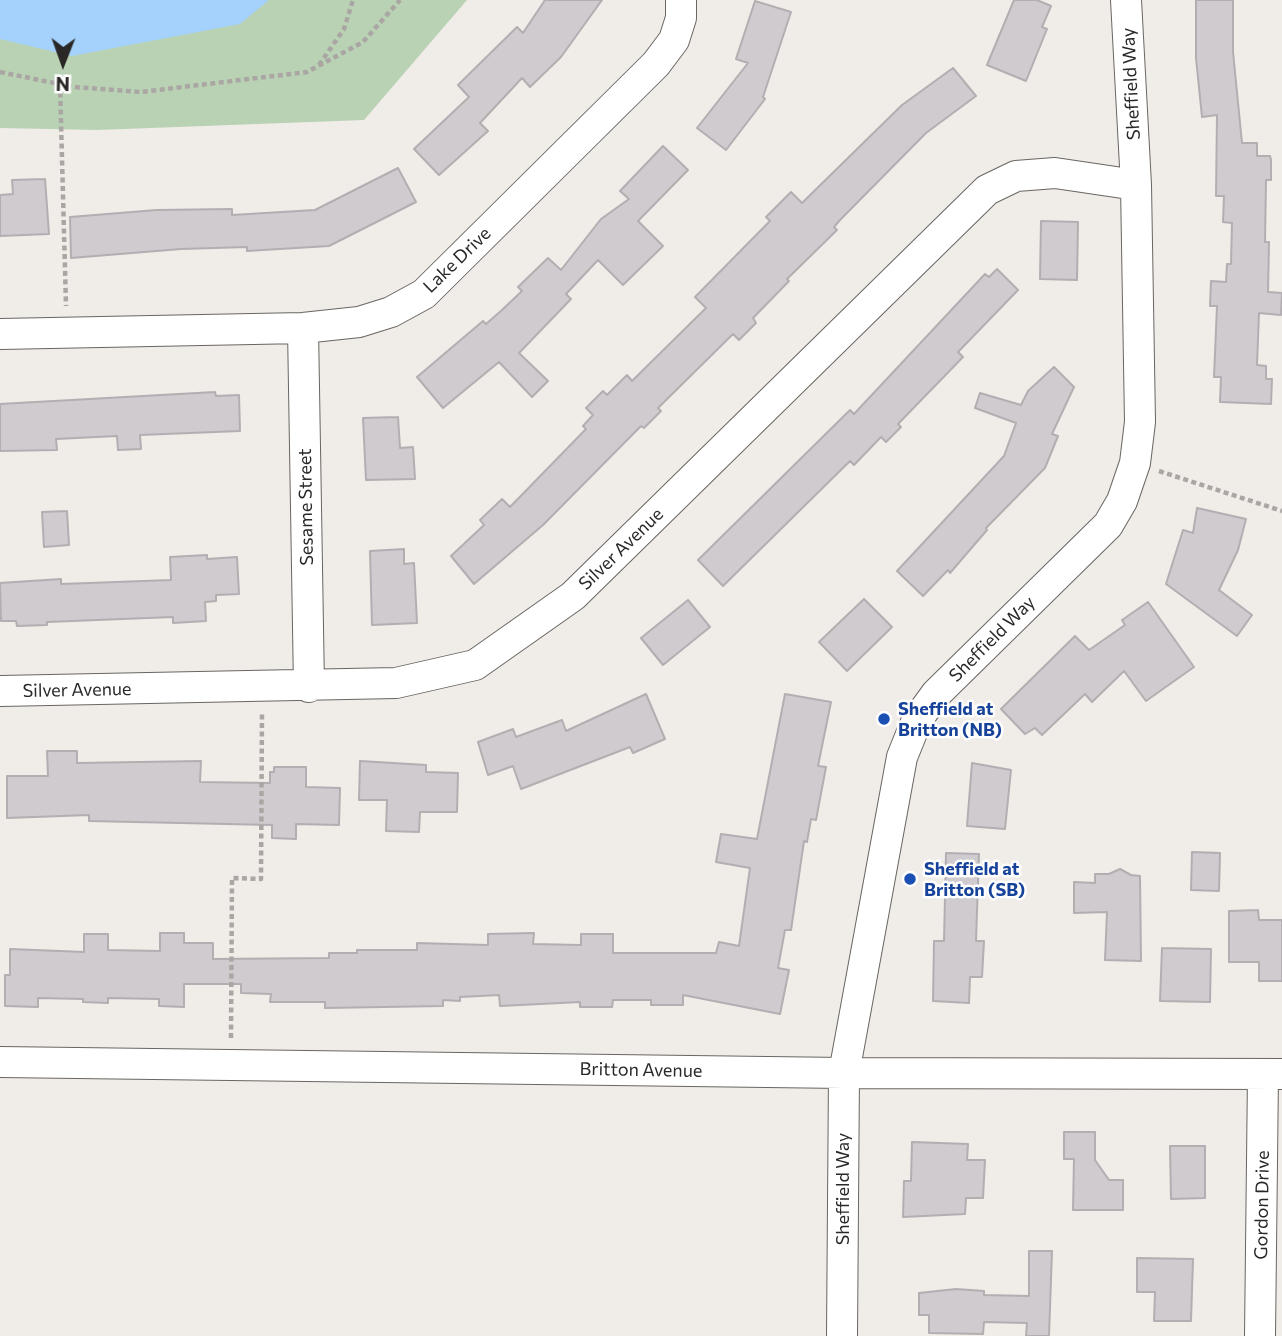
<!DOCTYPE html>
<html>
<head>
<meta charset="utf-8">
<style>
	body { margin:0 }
	#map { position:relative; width:1282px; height:1336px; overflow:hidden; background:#f0ece8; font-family:Commissioner,sans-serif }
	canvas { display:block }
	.north { position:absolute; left:28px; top:28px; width:70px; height:70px; -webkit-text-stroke:5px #fff; paint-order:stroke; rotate:181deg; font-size:19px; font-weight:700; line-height:28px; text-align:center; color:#2a2827 }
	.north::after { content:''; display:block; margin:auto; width:24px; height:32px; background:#2a2827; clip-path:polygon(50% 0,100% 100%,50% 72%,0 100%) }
</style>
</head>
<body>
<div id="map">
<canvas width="1282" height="1336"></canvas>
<div class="north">N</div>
</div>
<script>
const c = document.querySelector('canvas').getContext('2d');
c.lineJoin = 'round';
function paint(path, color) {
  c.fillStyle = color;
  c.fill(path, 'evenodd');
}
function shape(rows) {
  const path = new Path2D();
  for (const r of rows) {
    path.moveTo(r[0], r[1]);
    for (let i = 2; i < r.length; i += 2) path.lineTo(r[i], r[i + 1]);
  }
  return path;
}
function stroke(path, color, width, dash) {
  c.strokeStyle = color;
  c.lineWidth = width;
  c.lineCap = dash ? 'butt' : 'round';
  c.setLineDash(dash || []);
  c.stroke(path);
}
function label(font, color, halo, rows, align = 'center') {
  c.font = font + ' Commissioner,sans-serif';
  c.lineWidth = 5;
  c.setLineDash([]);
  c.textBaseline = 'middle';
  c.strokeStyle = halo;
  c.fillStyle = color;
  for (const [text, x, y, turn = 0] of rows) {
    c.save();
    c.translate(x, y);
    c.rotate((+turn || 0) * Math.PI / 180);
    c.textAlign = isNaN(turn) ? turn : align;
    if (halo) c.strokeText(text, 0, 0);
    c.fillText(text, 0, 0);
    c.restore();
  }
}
paint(shape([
	[0,0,467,0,364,120,97,130,0,128]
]), '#b9d2b4');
paint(shape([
	[0,0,269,0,240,24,72,56,0,39]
]), '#a4d2fd');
const building = shape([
	[545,0,602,0,561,57,530,87,522,78,480,123,488,131,439,175,414,149,469,97,458,85,517,27,523,33,545,0],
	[1014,0,1037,0,1051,6,1042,27,1047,29,1026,81,987,65,1014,0],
	[1196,0,1233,0,1233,52,1242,143,1257,143,1257,156,1270,156,1271,160,1271,180,1266,180,1265,242,1269,242,1268,292,1282,293,1281,315,1259,313,1257,365,1266,366,1266,379,1272,379,1271,404,1220,402,1221,377,1214,377,1217,306,1210,306,1211,281,1226,282,1227,264,1231,264,1232,223,1223,222,1224,196,1216,196,1217,115,1202,117,1196,58,1196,0],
	[755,1,791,12,763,97,765,99,726,150,697,128,748,63,736,59,755,1],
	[953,68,976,96,926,133,840,220,834,227,837,230,787,279,789,281,753,318,756,323,739,340,733,334,658,408,661,411,644,428,641,426,543,525,474,584,451,556,484,525,480,520,502,499,510,507,586,429,583,426,593,415,586,408,603,391,607,395,627,375,632,381,706,308,695,297,770,221,766,217,791,192,802,203,902,105,953,68],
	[663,146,688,170,638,221,663,246,623,285,598,260,566,294,571,299,519,353,548,381,532,397,499,362,443,408,417,377,483,321,486,324,502,310,522,291,518,287,548,258,561,270,601,219,629,199,620,191,663,146],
	[398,168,416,202,329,246,247,251,247,247,181,249,71,258,70,217,157,210,232,209,232,215,315,210,398,168],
	[45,179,49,234,0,236,0,195,13,194,12,180,45,179],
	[1041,221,1078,222,1077,280,1040,279,1041,221],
	[997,269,1018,290,958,352,963,357,898,424,901,427,886,442,881,437,854,465,850,461,723,586,698,560,850,410,854,414,985,274,989,277,997,269],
	[1054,367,1074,387,1052,434,1058,436,1045,468,986,528,987,530,950,573,948,570,923,596,897,571,1004,456,1016,423,975,408,980,393,1021,405,1028,391,1054,367],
	[215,392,216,396,239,395,240,431,140,435,141,449,118,450,117,436,56,439,57,450,0,451,0,404,215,392],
	[398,417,400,448,413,447,415,479,366,480,363,418,398,417],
	[1197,508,1246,519,1238,550,1219,590,1252,615,1237,636,1166,584,1183,530,1193,533,1197,508],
	[67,511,69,545,44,547,42,512,67,511],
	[404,549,404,564,414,563,417,623,372,625,370,551,404,549],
	[207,555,207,559,237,557,239,594,216,595,216,601,205,602,206,621,173,623,173,617,47,622,47,625,17,626,16,621,1,621,0,583,61,579,61,584,171,580,170,557,207,555],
	[864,599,892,627,847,671,819,642,864,599],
	[688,600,710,627,663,665,641,638,688,600],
	[1148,602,1194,667,1146,701,1124,671,1092,702,1085,694,1042,735,1035,728,1025,734,1001,709,1075,636,1089,650,1125,625,1122,620,1148,602],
	[646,694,665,739,633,753,630,747,521,789,513,766,488,775,478,742,513,729,516,737,562,720,566,731,646,694],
	[785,694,831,702,818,766,826,767,816,820,811,819,807,842,804,841,791,930,785,930,778,968,789,970,780,1014,683,995,683,1005,651,1005,651,1000,613,1000,612,1007,580,1007,580,1002,500,1006,499,995,460,997,460,1001,443,1000,443,1006,325,1008,325,1002,270,1002,271,994,241,993,241,984,184,984,184,1007,159,1006,159,999,108,998,108,1003,83,1002,83,999,38,998,38,1007,5,1006,5,975,10,975,10,949,84,952,84,934,108,934,108,950,160,951,160,933,184,933,184,943,213,943,213,959,329,958,329,953,357,953,357,950,417,950,417,943,488,945,488,934,534,933,533,944,581,945,581,934,613,934,613,953,716,953,719,942,739,946,750,868,716,862,721,834,757,839,785,694],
	[47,751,77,751,77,763,201,761,200,782,270,783,270,772,274,772,274,767,306,767,306,787,340,788,339,825,296,824,296,839,272,838,272,825,89,821,89,815,7,818,7,776,48,776,47,751],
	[360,761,426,765,426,772,458,773,457,812,420,812,419,832,386,831,387,800,359,800,360,761],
	[972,763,1011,770,1005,829,967,826,972,763],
	[1192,852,1220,853,1219,891,1191,890,1192,852],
	[946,853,979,854,976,941,984,941,982,977,970,977,969,1003,933,1001,934,941,944,941,946,853],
	[1120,869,1131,875,1140,876,1141,961,1105,960,1107,912,1074,913,1074,882,1095,883,1095,874,1109,874,1120,869],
	[1258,910,1259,920,1282,920,1282,981,1259,981,1259,962,1229,962,1229,911,1258,910],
	[1162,948,1211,949,1210,1002,1160,1001,1162,948],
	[1064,1132,1095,1132,1095,1160,1109,1180,1123,1180,1123,1210,1073,1210,1074,1159,1064,1159,1064,1132],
	[912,1142,968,1144,967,1160,985,1160,983,1198,966,1198,965,1214,903,1217,904,1181,911,1181,912,1142],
	[1170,1146,1205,1146,1205,1198,1171,1199,1170,1146],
	[1029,1251,1052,1251,1049,1336,1026,1336,1027,1323,984,1322,983,1334,929,1333,929,1315,919,1315,919,1293,956,1289,984,1291,984,1295,1029,1296,1029,1251],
	[1137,1258,1193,1259,1191,1321,1154,1321,1155,1292,1137,1292,1137,1258]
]);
paint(building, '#cfcbcf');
stroke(building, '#b2aeb2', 2);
const street = shape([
	[303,328,309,687],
	[0,334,303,328,359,322,391,312,424,294,656,64,674,40,681,18,681,0],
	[0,691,396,683,475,665,573,596,987,190,1016,176,1055,173,1136,185],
	[0,1062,844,1073,1282,1074],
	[842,1336,844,1073,902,757,917,720,936,694,1108,525,1122,501,1135,463,1140,422,1136,185,1126,0],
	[1260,1336,1263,1074]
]);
stroke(street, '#696662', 32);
stroke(shape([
	[319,65,344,29,353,0],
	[0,72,74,87,141,92,307,72,363,42,400,0],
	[60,84,66,306],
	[1159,471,1282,511],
	[231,1038,232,878,261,879,262,713]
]), '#aaa6a3', 4.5, [5, 3.5]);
stroke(street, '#fff', 30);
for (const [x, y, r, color] of [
	[884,719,7,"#1a4fb4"],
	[910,879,7,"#1a4fb4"]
]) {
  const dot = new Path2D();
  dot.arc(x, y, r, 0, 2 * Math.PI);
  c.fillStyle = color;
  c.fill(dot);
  stroke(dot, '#fff', 2.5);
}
label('18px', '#2a2827', '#fff', [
	["Sheffield Way",1131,84,-93],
	["Lake Drive",457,260,-44],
	["Sesame Street",306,507,-91],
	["Silver Avenue",621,549,-44],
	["Sheffield Way",992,639,-45],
	["Silver Avenue",77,690,-1],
	["Britton Avenue",641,1070,1],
	["Sheffield Way",843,1189,-90],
	["Gordon Drive",1262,1205,-89]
]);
label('bold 18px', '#164399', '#fff', [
	["Sheffield at",898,709],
	["Britton (NB)",898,730],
	["Sheffield at",924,869],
	["Britton (SB)",924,890]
], 'left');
</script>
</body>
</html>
